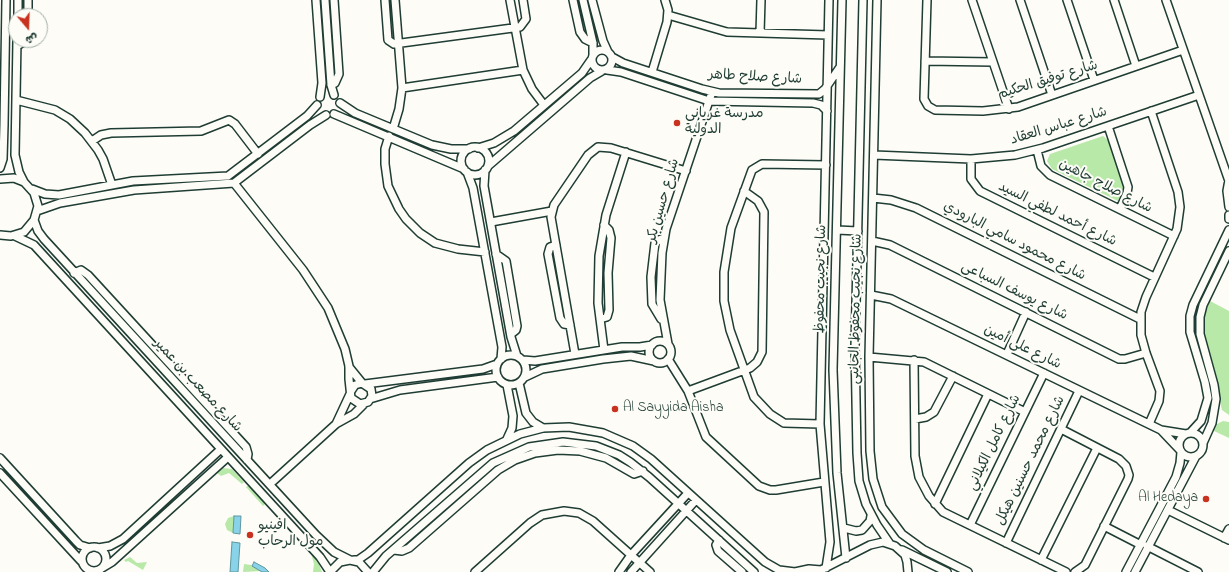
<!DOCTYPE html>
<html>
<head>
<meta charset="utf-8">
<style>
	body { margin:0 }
	#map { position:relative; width:1229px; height:572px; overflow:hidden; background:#fdfcf7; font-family:"Indie Flower","Playpen Sans Arabic",sans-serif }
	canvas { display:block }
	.north { position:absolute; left:8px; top:8px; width:40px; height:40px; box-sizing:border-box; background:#fdfcf7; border:1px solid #a4b0a9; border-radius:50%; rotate:161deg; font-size:11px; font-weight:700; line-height:16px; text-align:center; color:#1f3d34 }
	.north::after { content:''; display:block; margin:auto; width:14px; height:18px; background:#c8321e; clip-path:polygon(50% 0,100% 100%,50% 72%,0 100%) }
</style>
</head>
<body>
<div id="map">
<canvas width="1229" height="572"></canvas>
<div class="north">ش</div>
</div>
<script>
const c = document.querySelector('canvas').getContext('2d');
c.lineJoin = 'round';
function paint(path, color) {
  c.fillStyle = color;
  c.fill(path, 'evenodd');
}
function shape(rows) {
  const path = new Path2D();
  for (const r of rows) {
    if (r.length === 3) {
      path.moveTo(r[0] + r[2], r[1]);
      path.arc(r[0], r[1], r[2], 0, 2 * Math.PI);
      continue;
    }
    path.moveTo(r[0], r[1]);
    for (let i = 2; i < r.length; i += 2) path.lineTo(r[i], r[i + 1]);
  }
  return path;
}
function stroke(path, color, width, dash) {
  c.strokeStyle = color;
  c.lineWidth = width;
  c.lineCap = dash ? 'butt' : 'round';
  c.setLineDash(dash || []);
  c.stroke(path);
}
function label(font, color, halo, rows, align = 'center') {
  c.font = font + ' "Indie Flower","Playpen Sans Arabic",sans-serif';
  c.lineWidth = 4;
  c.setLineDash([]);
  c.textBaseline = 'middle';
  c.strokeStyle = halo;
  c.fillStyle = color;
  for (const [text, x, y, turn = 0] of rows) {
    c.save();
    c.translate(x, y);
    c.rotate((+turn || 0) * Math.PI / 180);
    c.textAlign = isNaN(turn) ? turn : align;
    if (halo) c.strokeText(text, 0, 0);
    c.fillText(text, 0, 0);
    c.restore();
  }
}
paint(shape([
	[1103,136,1108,140,1124,186,1118,201,1052,169,1047,161,1050,154],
	[1210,301,1229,311,1229,415,1222,410,1204,336,1203,319],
	[1223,421,1229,422,1229,438,1212,430,1215,425],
	[223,468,232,469,244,482,242,484,229,473,221,476,217,473],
	[249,485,265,504,263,506,246,487],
	[234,516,233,533,227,530,225,524,228,518],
	[311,553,319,564,322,572,313,572,314,564],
	[130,557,137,563,147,562,143,570,128,561,126,562,124,560],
	[244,564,251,565,262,571,243,572]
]), '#b8e9a8');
const water = shape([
	[234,516,241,516,240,534,233,533,234,516],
	[232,542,240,543,238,572,230,572,232,542],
	[254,562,265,568,269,572,262,572,252,566,254,562]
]);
paint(water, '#88d3e8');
stroke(water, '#5e97a0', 1);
const minor = shape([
	[28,0,28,16],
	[316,0,322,83,320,97],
	[325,0,331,85,334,95],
	[385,0,388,40,394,44,520,27,526,19,523,0],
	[510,0,523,70,532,89,544,105],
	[573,0,580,32,585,39,593,43],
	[583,0,593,43,593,55],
	[592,0,603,41,608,52],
	[842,0,833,370,837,473,846,558],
	[863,0,855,347,857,453,859,481,866,504,877,525,890,544],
	[877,0,869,357,870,451,873,479,882,507,902,534,924,550,968,572],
	[927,0,924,99,928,106,935,110,983,111,1018,107,1183,50],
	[972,0,1009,109],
	[1020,0,1052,95],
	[1067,0,1094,80],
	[1114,0,1136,66],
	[1166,0,1229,181],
	[668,15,727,32,828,35],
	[18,16,18,0],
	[760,33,761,0],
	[17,40,15,155,19,172,24,182],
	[17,46,27,40],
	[602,60,10],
	[612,57,623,63,702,89,719,93,819,94,825,89,840,67],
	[925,61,993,62],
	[607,70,621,72,709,101,813,103,821,105,827,111],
	[652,72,667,22,668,10,665,0],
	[331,85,335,83,339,74,334,0],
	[402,88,523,70],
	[16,100,55,110,70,119,85,133,98,150,103,159,112,185],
	[340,103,355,113,432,145,451,149,469,149],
	[334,114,464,169],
	[1108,126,1128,187,1127,193,1120,209],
	[393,129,399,109,402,88,395,0],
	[389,136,385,149,385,164,388,186,399,209,406,219,420,233,435,243,458,249,485,252],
	[92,141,101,135,111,133,201,131,229,120,235,124,258,154],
	[475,161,14],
	[478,148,494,143,514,131,582,73,591,60],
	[1037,150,1041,166,1050,175,1174,236],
	[874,155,971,159,1015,155,1043,148,1199,95],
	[971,159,971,179,980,191,1154,277],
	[488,166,590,78,602,71],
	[0,168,3,159,4,125,6,0],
	[485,170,484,186,511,337,517,356],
	[467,172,473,188,502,347,501,359],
	[0,179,14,178,24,182,34,193,38,206,34,220,24,232,11,236,0,235],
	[1229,180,1227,191,1229,207],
	[234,183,303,270,328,308,345,349,349,366,349,379,351,398,360,404,368,402,372,396,371,389,362,383,355,385,351,391],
	[32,189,45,194,59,195,133,181,228,176,307,116,317,105],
	[873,198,891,200,916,208,1140,319],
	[37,211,60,203,134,190,234,183,310,125,326,115],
	[1229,215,1229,219],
	[34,220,38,231,44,239,316,535,334,552,350,560],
	[491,222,552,211],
	[837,230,858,231],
	[15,236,34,245,320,557,330,572],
	[872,241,890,245,1119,359,1125,359,1146,353],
	[556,245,550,247,548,254,560,318,564,324,570,325],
	[496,254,506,261,517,326,516,330,511,334],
	[74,273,81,270,88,275,246,447,248,454,247,460],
	[871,295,891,299,1161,430,1180,450],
	[600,319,607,317,609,310,608,273,611,238,609,230,604,225],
	[661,319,652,304,651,277,655,243,659,240,664,238],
	[660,352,11],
	[668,344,660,300,662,253,666,229,712,92],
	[604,350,598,303,599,256,606,215,626,152],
	[575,354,551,217,554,205,588,155,598,147,611,148,686,171],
	[1007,354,1026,312],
	[511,370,15],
	[869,357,924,362,1025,412],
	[668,359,688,391,706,437,759,486,770,490,776,490,824,482],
	[523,360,535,361,622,347,640,347,652,345],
	[914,360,915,456,919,477,929,496,943,512,1066,572],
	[349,367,362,383],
	[525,377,542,369,603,359,631,356,654,361],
	[519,383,526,413,533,422,543,428],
	[365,384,483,369,497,364],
	[688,391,750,368,757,362,762,352,764,212,758,201,744,191],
	[370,399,400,390,498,377],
	[915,419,926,417,934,412,953,376],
	[336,424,350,394],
	[820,424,784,423,770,414,754,397,730,330,724,301,724,272,731,228,752,170,762,164,826,165],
	[1149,424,1159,401,1160,391,1146,353,1141,335,1141,312,1146,297,1177,229,1180,207,1178,192,1151,111],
	[1061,429,1119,459,1126,466,1129,475,1128,479,1085,565,1075,572],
	[1161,430,1186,434],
	[1190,433,1201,421,1208,398,1205,382,1190,332,1190,316,1193,305,1229,230],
	[1191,445,12],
	[507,439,512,428,513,416,507,385],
	[1203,443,1212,423,1216,399,1214,385,1200,334,1200,317,1203,305,1229,251],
	[0,458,76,541,80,545,90,548],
	[0,473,81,561],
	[270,484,336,424,354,414,364,404],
	[935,504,988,394],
	[1168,510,1229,540],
	[970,525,1044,373],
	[1104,526,1139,544],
	[844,528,856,531,862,530,870,521,871,516],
	[1224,538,1229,529],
	[719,540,716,545,718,551,742,572],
	[1006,543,1079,391],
	[1147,546,1198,572],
	[94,559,12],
	[98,548,110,546,123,539,221,449],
	[394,550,402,551,409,548,498,470,515,460,535,453,558,450,580,451,606,458,634,474,643,471],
	[902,550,947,572],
	[354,560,358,560,368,553,469,463,487,450,520,434,543,428,569,427,603,433,633,446,651,459,765,562,779,570,795,572],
	[1041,560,1097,448],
	[102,568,112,562,228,457],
	[826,568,830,542,820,424,829,0],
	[330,572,340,562,350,560,359,562,368,572],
	[373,572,386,556,493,463,529,447,563,442,596,446,619,455,630,462,649,477,754,572],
	[475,572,530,523,542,515,564,511,579,513,593,521,650,572],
	[619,572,631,555,688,493],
	[631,572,696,500],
	[795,572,809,569,821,570],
	[817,572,870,545,883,542,895,546,905,555,907,562,908,572],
	[1126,572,1176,477,1180,463,1181,452],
	[1135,572,1196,456]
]);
stroke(minor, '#1f3d34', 10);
stroke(minor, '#fdfcf7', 7);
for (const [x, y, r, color] of [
	[677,123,4,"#c8321e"],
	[615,409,4,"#c8321e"],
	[1206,499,4,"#c8321e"],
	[250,535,4,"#c8321e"]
]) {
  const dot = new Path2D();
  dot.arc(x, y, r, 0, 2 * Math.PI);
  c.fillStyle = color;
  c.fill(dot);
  stroke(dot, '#fdfcf7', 1.5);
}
label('14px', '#1f3d34', '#fdfcf7', [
	["شارع صلاح طاهر",755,78,3],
	["شارع توفيق الحكيم",1048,81,-17],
	["شارع عباس العقاد",1059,127,-17],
	["شارع صلاح جاهين",1105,187,27],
	["شارع حسين بكر",664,201,-74],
	["شارع أحمد لطفي السيد",1057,215,26],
	["شارع محمود سامي البارودي",1014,242,27],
	["شارع نجيب محفوظ",822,279,-89],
	["شارع يوسف السباعى",1014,292,26],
	["شارع نجيب محفوظ الجانبى",857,309,-89],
	["شارع على أمين",1022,348,26],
	["شارع مصعب بن عمير",197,386,47],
	["شارع كامل الكيلاني",995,443,-64],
	["شارع محمد حسنين هيكل",1031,461,-64]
]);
label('14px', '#1f3d34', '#fdfcf7', [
	["مدرسة غرياني",685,115],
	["الدولية",685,131],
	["Al Sayyida Aisha",623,409],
	["Al Hedaya",1198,499,"right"],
	["افينيو",258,527],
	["مول الرحاب",258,543]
], 'left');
</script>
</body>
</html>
